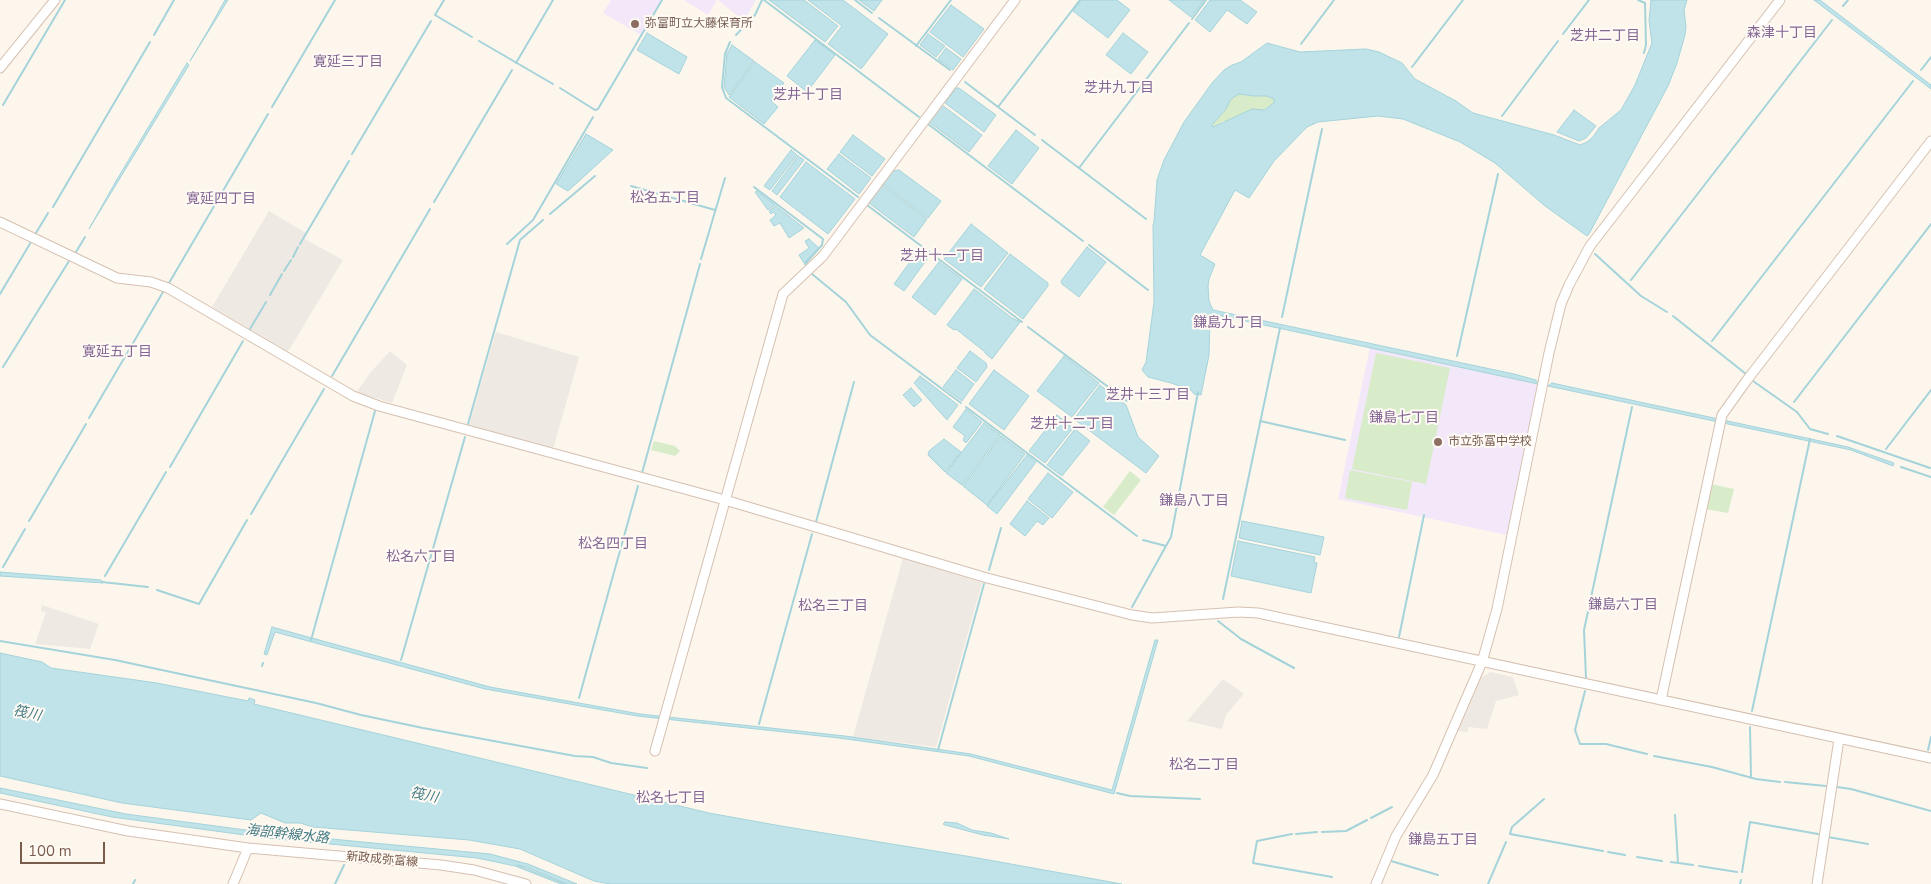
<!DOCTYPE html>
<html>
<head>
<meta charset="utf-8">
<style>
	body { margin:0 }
	#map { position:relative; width:1931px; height:884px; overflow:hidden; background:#fdf6ec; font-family:"Nunito Sans",sans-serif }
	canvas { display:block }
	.scale { position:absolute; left:20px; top:842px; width:85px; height:22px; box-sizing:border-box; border:2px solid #7a5c4d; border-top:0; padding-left:6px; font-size:15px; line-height:18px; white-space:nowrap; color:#7a5c4d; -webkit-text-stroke:4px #fffaf3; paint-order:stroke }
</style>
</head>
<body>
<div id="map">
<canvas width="1931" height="884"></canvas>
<div class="scale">100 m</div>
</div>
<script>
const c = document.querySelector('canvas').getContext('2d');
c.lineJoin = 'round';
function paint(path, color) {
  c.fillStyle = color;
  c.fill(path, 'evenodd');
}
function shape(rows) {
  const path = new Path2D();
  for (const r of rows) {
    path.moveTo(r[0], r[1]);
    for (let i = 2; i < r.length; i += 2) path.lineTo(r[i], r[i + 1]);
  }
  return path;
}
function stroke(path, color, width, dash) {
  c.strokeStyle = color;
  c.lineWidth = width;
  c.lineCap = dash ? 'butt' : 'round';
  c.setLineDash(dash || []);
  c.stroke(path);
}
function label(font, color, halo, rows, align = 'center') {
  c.font = font + ' "Nunito Sans","Noto Sans JP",sans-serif';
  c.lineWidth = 4;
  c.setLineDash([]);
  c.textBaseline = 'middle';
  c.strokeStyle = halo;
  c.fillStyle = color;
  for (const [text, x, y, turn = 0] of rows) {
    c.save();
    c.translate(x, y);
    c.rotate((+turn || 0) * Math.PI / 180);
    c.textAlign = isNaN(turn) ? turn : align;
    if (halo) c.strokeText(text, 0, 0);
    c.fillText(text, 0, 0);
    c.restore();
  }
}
paint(shape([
	[269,211,306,233,303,238,343,260,289,350,287,351,212,307],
	[496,332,579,357,554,446,552,448,469,425],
	[390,351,407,365,392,403,359,393,358,390,370,373],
	[903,558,982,583,936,747,853,737],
	[42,605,99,624,90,649,35,644,46,612,41,611],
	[1490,672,1513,677,1519,695,1496,701,1487,729,1468,727,1468,732,1458,731,1481,678],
	[1224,680,1243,693,1243,695,1226,715,1222,729,1187,721,1221,681]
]), '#efe9e4');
paint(shape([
	[611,0,661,0,641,35,603,13],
	[684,0,717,0,708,15],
	[718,0,756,0,750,11,743,20],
	[1370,347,1538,384,1507,535,1338,499]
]), '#f3e8fa');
paint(shape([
	[1239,94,1254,96,1267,96,1274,99,1274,103,1263,110,1252,109,1227,121,1223,121,1214,127,1212,125,1226,109,1231,99],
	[1376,353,1450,368,1426,484,1352,469],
	[654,441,675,446,680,451,675,456,651,450],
	[1350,470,1412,482,1407,510,1345,498],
	[1130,471,1141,480,1114,515,1103,507],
	[1711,484,1734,489,1728,513,1705,509]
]), '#d8ecc9');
const water = shape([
	[225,0,228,0,190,61,210,27,225,0],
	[769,0,804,0,838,26,825,42,769,0],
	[808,0,843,0,888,34,861,69,828,44,842,26,808,0],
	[859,0,882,0,874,11,859,0],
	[1081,0,1117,0,1130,10,1108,38,1073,11,1081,0],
	[1169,0,1204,0,1191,17,1169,0],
	[1210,0,1240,0,1257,12,1247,24,1227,10,1210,32,1195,20,1210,0],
	[1651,0,1687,0,1684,10,1686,27,1685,35,1677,63,1668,86,1589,234,1587,236,1545,206,1495,163,1460,142,1403,119,1378,116,1318,122,1307,127,1274,161,1249,198,1235,190,1200,255,1215,264,1209,279,1208,286,1209,301,1213,310,1514,374,1536,380,1538,384,1213,314,1210,318,1209,355,1201,395,1194,394,1191,390,1171,383,1148,377,1142,370,1146,362,1154,302,1153,225,1154,222,1157,180,1164,160,1184,122,1212,83,1224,70,1232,65,1241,62,1267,43,1300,52,1366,49,1379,52,1402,63,1415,79,1456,101,1473,113,1554,135,1580,145,1587,142,1593,137,1599,128,1621,110,1635,85,1652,43,1649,21,1651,0],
	[1239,94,1254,96,1267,96,1274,99,1274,103,1264,110,1252,109,1213,127,1212,125,1226,109,1231,99,1239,94],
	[1814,0,1820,0,1931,85,1931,89,1814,0],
	[951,5,984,29,963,57,930,32,951,5],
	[647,33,687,57,679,74,637,50,647,33],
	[1123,33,1148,52,1131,74,1106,55,1123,33],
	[928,34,945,46,936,57,920,45,928,34],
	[815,40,835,55,807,92,787,76,815,40],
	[732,45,754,61,729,95,724,87,727,54,732,45],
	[946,48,961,59,953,70,938,59,946,48],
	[755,62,784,83,771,101,778,107,764,124,729,97,755,62],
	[187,63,189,65,89,229,116,181,187,63],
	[956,88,959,88,996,115,984,132,945,103,956,88],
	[942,105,982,135,969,152,929,122,942,105],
	[1574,110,1596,126,1586,138,1579,141,1557,132,1574,110],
	[1016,130,1039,148,1012,184,988,166,1016,130],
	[586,134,613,150,568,191,556,184,586,134],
	[853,135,885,159,872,176,840,152,853,135],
	[791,150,797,155,770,190,764,186,791,150],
	[839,154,871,178,859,194,827,169,839,154],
	[798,156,804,160,777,195,772,191,798,156],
	[806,162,855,199,828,234,780,197,806,162],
	[899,170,941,201,928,218,883,184,893,171,899,170],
	[882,185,927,219,914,237,869,203,882,185],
	[757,191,775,205,768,210,755,192,757,191],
	[776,206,804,228,789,238,780,223,774,226,770,220,776,215,773,212,771,214,769,211,776,206],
	[971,224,1008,253,981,287,944,259,971,224],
	[809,239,819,248,804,263,799,255,809,248,805,241,809,239],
	[1087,247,1106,262,1079,297,1062,284,1061,281,1087,247],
	[920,248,930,255,904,291,894,284,920,248],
	[1010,254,1048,283,1048,286,1023,319,984,289,1010,254],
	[939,262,962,279,935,315,912,297,939,262],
	[974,289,1012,318,1020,322,992,359,985,353,985,352,956,329,954,330,947,325,974,289],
	[970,351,986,363,987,367,976,382,957,368,970,351],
	[1064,356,1099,383,1072,417,1037,391,1064,356],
	[956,370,974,384,962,401,943,387,956,370],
	[994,370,1029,396,1004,430,969,404,994,370],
	[920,376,958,405,947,420,914,383,920,376],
	[1552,383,1848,447,1894,463,1893,466,1851,450,1548,386,1552,383],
	[1100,385,1126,405,1138,437,1159,456,1146,473,1074,419,1100,385],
	[911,388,922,400,914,407,903,395,911,388],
	[966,409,982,422,966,443,963,440,965,436,953,427,966,409],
	[1057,415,1073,428,1045,463,1029,451,1057,415],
	[984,423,1000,435,962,485,946,473,984,423],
	[1075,429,1090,441,1062,476,1047,465,1075,429],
	[1001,436,1025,454,987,505,963,486,1001,436],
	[944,439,961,452,945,472,928,455,929,451,944,439],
	[1027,455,1036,462,997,514,987,506,1027,455],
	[1048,473,1073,492,1052,518,1028,499,1048,473],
	[1027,501,1049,518,1043,525,1037,521,1025,536,1010,524,1027,501],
	[1242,521,1324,537,1320,555,1239,538,1242,521],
	[1238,541,1315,557,1314,562,1317,563,1311,593,1231,576,1238,541],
	[0,572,101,580,103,583,0,576,0,572],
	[272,627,490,687,640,714,845,736,971,754,1112,790,1155,640,1158,640,1114,794,969,756,839,738,637,716,485,689,275,632,267,655,264,654,272,627],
	[0,653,42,662,51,668,157,683,248,701,249,698,255,700,254,704,709,813,781,826,972,857,1122,884,610,884,594,881,520,849,469,840,313,827,300,823,285,823,261,813,251,820,122,803,0,776,0,653],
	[0,788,126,814,268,833,490,854,528,864,577,884,567,884,526,867,517,865,565,884,561,884,515,866,477,858,267,838,112,817,0,793,0,788],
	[945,822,957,823,972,830,991,833,1009,839,983,835,945,825,943,824,945,822]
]);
paint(water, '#bfe3e8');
stroke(water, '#a5d3da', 1);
stroke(shape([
	[444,0,435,15,472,37],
	[764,0,919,117],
	[855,0,872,13],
	[1638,0,1645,3,1646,45,1644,53],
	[1843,6,1848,0],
	[879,18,950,70],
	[1192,19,1206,0],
	[1563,34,1589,0],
	[154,35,174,0],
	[736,35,755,15,762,0],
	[479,41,553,84],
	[730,42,725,54,722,87,726,98,858,197],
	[1301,44,1334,0],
	[916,46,951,0],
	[516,63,553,0],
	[1412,67,1463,0],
	[1921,70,1931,57],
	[965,82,1035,135],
	[560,88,595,110,598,109,662,0],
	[3,105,65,0],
	[272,107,335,0],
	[998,107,1080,0],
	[1502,116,1558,41],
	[928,124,1083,241],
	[1042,140,1146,219],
	[352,154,431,21],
	[1079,168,1189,23],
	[631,186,715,210],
	[754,187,823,239,822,245,805,264],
	[434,202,512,70],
	[867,205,1022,322],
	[53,207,150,42],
	[550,214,595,176],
	[36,233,48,213],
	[300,244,349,161],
	[507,244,533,220,593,117],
	[1089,245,1148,290],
	[76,252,85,237],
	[1595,254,1641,296,1667,312],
	[293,257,298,247],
	[701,259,725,178],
	[284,271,291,260],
	[812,274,846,302,870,335,961,403],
	[1631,280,1832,20],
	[169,283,268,114],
	[0,294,31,242],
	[270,295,282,274],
	[1673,316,1746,374],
	[1282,317,1322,129],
	[1028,327,1127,401],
	[250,329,266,302],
	[1712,341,1913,81],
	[1457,356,1498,174],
	[3,367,69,261],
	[332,376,430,209],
	[1753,381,1797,412,1810,429,1828,434],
	[1794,402,1931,224],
	[966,407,1137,536],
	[89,418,163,292],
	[1260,421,1345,440],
	[468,424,520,240,543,220],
	[1837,436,1930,468],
	[1886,449,1931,390],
	[170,467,243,341],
	[1901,467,1931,477],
	[642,473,700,264],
	[251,514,324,389],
	[29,521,86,424],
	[816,522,854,382],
	[1143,540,1166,546],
	[3,567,25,529],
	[989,570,1001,528],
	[105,576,166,472],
	[102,582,148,587],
	[157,590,199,604,247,520],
	[1223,599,1280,328],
	[1132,607,1171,537,1198,392],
	[1218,621,1241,639,1294,668],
	[1399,637,1424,515],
	[311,640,375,411],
	[0,641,115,660,316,703,361,715,423,728,575,756,593,757,611,763,647,768],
	[401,660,465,437],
	[262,666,263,663],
	[1586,678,1584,630,1632,407],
	[1585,691,1575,730,1580,744,1606,744,1647,754],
	[579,698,638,486],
	[1752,711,1810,439],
	[759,724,812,534],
	[1750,727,1751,777],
	[938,750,984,584],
	[1928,750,1931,737],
	[1654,756,1712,767,1756,779,1780,782],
	[1785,782,1826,786],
	[1837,787,1851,789,1931,811],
	[1117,793,1130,796,1200,799],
	[1544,799,1512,827,1510,834,1603,851],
	[1675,815,1678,863],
	[1371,818,1392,807],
	[1322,832,1346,831,1367,820],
	[1292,834,1257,841,1253,863,1332,877],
	[1296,834,1317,832],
	[1828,837,1868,844],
	[1608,852,1625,855],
	[1637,857,1662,861],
	[1391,861,1438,875],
	[1671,862,1693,865],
	[1699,866,1737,872],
	[1742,872,1750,822,1818,834],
	[133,884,135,880],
	[335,884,344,865],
	[1488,884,1506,842],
	[1740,884,1741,880]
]), '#a5d3da', 2);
const secondary = shape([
	[0,68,55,0],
	[0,222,117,278,151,282,168,288,353,396,379,406,725,500,987,578,1132,615,1152,618,1238,612,1258,613,1931,758],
	[1661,700,1722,415,1747,380,1931,141],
	[655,751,783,294,823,256,1015,0],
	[0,804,128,831,248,848,441,865,474,870,526,884],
	[233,884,248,848],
	[1376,884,1396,836,1433,775,1482,662,1497,609,1549,353,1561,304,1569,285,1590,246,1780,0],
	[1817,884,1839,739]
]);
stroke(secondary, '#d6c0b0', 11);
stroke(secondary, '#fff', 9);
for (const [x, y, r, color] of [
	[635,24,5,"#8d6e63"],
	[1438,442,5,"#8d6e63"]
]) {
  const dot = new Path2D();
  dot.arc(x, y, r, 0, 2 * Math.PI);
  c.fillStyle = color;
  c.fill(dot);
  stroke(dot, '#fffaf3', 2);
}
label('12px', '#785e54', '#fffaf3', [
	["弥富町立大藤保育所",645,24],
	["市立弥冨中学校",1448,442]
], 'left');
label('12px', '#7a5c4d', '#fffaf3', [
	["新政成弥富線",382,860,5]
]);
label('14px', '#846695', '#fffaf3', [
	["森津十丁目",1782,34],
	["芝井二丁目",1605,37],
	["寛延三丁目",348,63],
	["芝井九丁目",1119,89],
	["芝井十丁目",808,96],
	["松名五丁目",665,199],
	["寛延四丁目",221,200],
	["芝井十一丁目",942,257],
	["鎌島九丁目",1228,324],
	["寛延五丁目",117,353],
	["芝井十三丁目",1148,396],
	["鎌島七丁目",1404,419],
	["芝井十二丁目",1072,425],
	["鎌島八丁目",1194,502],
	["松名四丁目",613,545],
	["松名六丁目",421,558],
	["鎌島六丁目",1623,606],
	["松名三丁目",833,607],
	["松名二丁目",1204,766],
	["松名七丁目",671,799],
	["鎌島五丁目",1443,841]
]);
label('italic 14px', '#437c86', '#fffaf3', [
	["筏川",27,714,12],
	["筏川",424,796,12],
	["海部幹線水路",287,835,6]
]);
</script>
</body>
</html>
